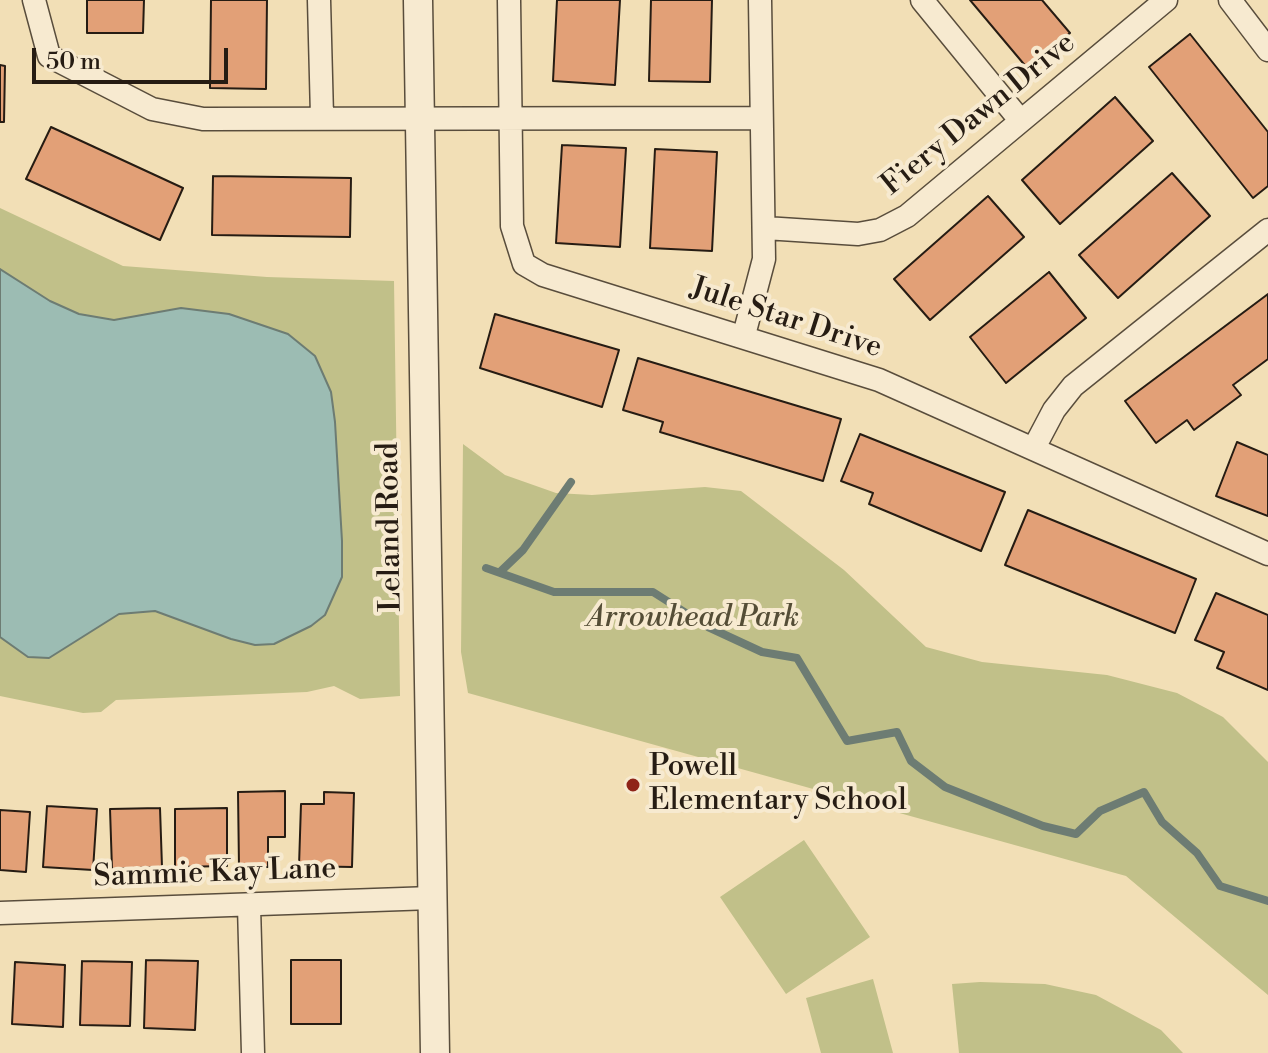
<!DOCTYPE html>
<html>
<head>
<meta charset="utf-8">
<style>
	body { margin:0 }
	#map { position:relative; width:1268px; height:1053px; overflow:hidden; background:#f2dfb6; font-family:"Libre Bodoni",serif }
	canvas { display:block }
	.scale { position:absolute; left:32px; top:48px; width:196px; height:36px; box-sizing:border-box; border:4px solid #261c13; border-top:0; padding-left:10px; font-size:24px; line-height:28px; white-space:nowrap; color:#261c13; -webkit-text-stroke:6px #f7ead0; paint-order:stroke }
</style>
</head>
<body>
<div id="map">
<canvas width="1268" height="1053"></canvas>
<div class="scale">50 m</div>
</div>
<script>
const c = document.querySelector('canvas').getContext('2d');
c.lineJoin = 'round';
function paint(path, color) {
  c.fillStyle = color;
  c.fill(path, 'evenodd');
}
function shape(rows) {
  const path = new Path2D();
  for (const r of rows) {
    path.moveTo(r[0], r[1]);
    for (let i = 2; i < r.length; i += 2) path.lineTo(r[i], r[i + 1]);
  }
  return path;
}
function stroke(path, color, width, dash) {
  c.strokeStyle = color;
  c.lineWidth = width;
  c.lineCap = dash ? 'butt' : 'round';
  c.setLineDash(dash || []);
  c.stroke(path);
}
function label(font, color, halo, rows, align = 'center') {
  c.font = font + ' "Libre Bodoni",serif';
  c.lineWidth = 8;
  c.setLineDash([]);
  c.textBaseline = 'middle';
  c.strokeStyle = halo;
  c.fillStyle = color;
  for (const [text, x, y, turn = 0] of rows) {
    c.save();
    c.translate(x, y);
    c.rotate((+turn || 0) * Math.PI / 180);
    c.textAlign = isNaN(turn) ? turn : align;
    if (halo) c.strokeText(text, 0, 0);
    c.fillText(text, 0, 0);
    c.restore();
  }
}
paint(shape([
	[0,208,123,266,267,277,394,281,400,696,360,699,334,686,307,692,116,700,101,712,83,713,0,696],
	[463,444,505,475,556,493,592,495,705,487,741,491,844,570,926,647,982,662,1107,675,1177,693,1223,717,1268,762,1268,995,1126,876,468,693,461,652],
	[804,840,870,937,786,994,720,897],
	[873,979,893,1053,821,1053,806,998],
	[980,982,1045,984,1096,995,1161,1030,1183,1053,959,1053,952,984]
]), '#c1c089');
const water = shape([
	[0,269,50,301,79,314,114,320,181,308,229,314,288,334,315,356,331,392,335,422,342,541,342,577,325,615,311,626,274,644,255,645,231,639,155,611,119,614,49,658,28,657,0,637,0,269]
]);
paint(water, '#9cbcb3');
stroke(water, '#6d7c73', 2);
stroke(shape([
	[486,568,554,592,653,592,708,627,762,652,797,658,847,741,897,732,911,761,945,787,1043,826,1076,834,1100,811,1144,792,1162,822,1197,853,1220,886,1268,901],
	[500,572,523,550,571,482]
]), '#6d7c73', 8);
const building = shape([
	[87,0,144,0,143,33,87,33,87,0],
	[211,0,267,0,266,89,210,88,211,0],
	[557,0,620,0,615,85,553,81,557,0],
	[651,0,712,0,710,82,649,81,651,0],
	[970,0,1042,0,1070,33,1028,69,970,0],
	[1190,34,1268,132,1268,186,1253,198,1149,67,1190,34],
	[0,65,5,66,4,122,0,122,0,65],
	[1115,97,1153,141,1060,224,1022,180,1115,97],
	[51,127,183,188,160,240,26,179,51,127],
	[562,145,626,148,620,247,556,243,562,145],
	[655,149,717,152,712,251,650,248,655,149],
	[1172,173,1210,216,1118,298,1079,255,1172,173],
	[213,176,351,178,350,237,212,235,213,176],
	[988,196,1024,237,930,320,894,279,988,196],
	[1049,272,1086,318,1006,383,970,337,1049,272],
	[1268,294,1268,359,1233,385,1241,395,1194,430,1187,420,1156,443,1125,401,1268,294],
	[495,314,619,350,602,407,480,368,495,314],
	[638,358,841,419,823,481,660,432,663,422,623,410,638,358],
	[860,434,1005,492,981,551,869,504,873,493,841,481,860,434],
	[1237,442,1268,455,1268,516,1216,496,1237,442],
	[1028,510,1196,579,1175,633,1005,565,1028,510],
	[1216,593,1268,615,1268,690,1217,668,1224,652,1195,640,1216,593],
	[285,791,285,837,268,837,268,867,239,867,238,792,285,791],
	[324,792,354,793,352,867,299,866,301,804,324,804,324,792],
	[47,806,97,809,93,870,43,867,47,806],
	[160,808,162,867,112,869,110,809,160,808],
	[227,808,227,866,175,867,175,809,227,808],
	[0,810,30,812,26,872,0,870,0,810],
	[146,960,198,961,195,1030,144,1028,146,960],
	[291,960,341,960,341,1024,291,1024,291,960],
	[82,961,132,962,130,1026,80,1025,82,961],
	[15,962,65,965,63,1027,12,1024,15,962]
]);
paint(building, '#e2a077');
stroke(building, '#261c13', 2);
const minor = shape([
	[34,0,49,56,152,109,203,119,761,118],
	[319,0,322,116],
	[509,0,512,226,524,264,543,275,879,380,1268,554],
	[922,0,1020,120],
	[1230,0,1268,50],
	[765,228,858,234,880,230,907,216,1166,0],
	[744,335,764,259,760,0],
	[1035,446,1054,410,1073,386,1268,230],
	[249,906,253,1053],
	[0,913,432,898]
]);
const tertiary = shape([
	[418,0,435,1053]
]);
stroke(minor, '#594d3c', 25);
stroke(tertiary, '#594d3c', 31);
stroke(minor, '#f7ead0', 22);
stroke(tertiary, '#f7ead0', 28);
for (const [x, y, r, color] of [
	[633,785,8,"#8f2418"]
]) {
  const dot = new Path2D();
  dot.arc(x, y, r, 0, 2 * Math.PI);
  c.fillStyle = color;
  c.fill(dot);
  stroke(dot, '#f7ead0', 3);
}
label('30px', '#261c13', '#f7ead0', [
	["Fiery Dawn Drive",979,115,-39],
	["Jule Star Drive",786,319,18],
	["Leland Road",391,527,-91],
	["Sammie Kay Lane",215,874,-2]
]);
label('italic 30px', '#544d36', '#f7ead0', [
	["Arrowhead Park",693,619]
]);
label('30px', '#261c13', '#f7ead0', [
	["Powell",649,768],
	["Elementary School",649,802]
], 'left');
</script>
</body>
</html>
